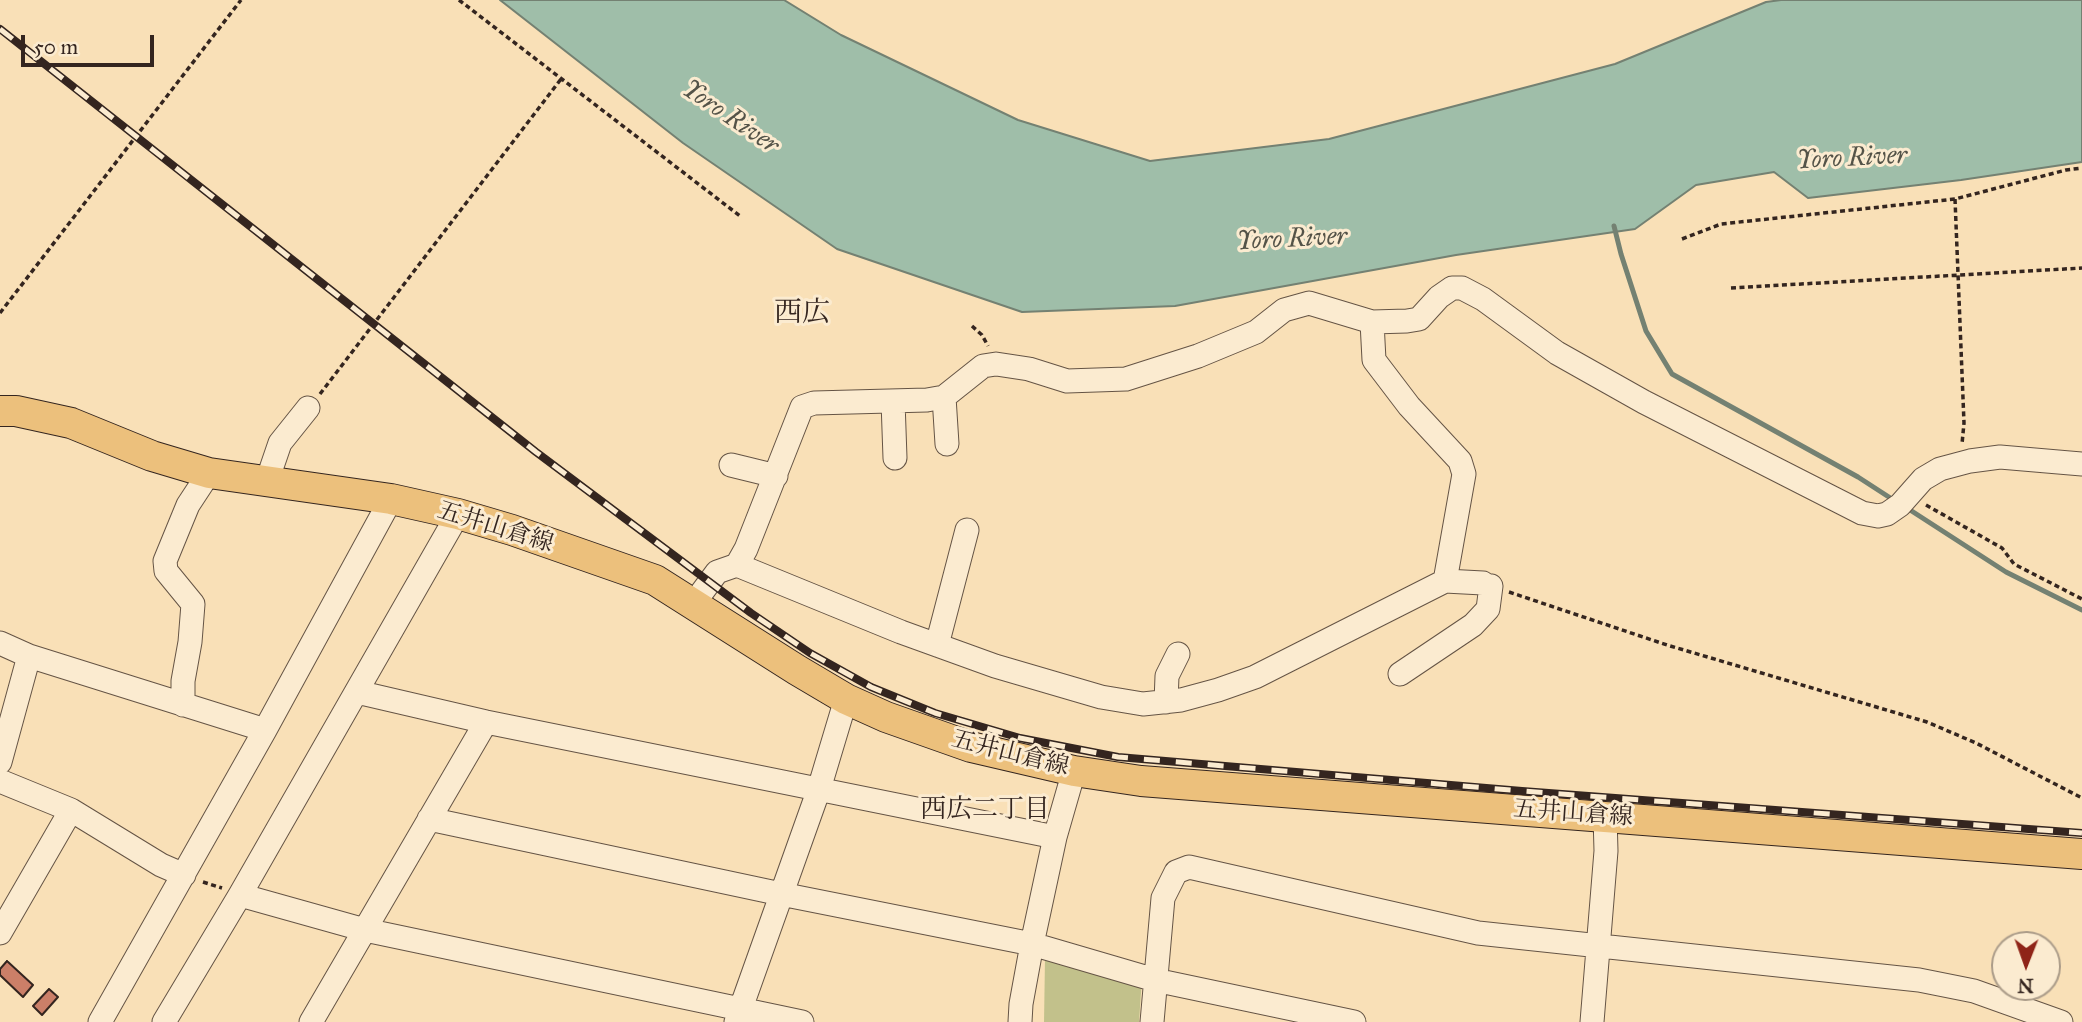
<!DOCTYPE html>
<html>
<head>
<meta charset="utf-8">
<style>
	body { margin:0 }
	#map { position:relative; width:2082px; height:1022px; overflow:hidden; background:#f9e0b7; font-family:"IM FELL Great Primer",serif }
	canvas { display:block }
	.north { position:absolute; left:1991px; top:931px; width:70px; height:70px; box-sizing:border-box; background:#fbebd0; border:2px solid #ab9c89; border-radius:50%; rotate:181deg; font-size:19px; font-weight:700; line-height:28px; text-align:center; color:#34251f }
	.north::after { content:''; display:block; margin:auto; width:24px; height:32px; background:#8f2418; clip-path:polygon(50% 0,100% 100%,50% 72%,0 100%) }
	.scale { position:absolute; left:21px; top:35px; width:133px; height:32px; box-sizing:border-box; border:4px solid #34251f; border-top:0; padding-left:9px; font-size:21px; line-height:24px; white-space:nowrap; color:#34251f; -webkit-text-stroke:5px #fbebd0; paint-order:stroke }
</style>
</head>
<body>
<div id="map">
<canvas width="2082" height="1022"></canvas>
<div class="north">N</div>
<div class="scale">50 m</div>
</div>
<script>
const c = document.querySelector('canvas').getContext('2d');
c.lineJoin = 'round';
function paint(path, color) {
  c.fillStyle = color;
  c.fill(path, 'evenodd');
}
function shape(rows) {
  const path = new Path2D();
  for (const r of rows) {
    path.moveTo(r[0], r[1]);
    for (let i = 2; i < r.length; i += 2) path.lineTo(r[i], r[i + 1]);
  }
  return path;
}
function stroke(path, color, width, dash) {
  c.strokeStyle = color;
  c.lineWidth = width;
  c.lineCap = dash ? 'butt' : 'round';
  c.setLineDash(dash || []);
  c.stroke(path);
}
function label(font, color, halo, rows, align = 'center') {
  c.font = font + ' "IM FELL Great Primer","Noto Serif JP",serif';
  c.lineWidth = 6;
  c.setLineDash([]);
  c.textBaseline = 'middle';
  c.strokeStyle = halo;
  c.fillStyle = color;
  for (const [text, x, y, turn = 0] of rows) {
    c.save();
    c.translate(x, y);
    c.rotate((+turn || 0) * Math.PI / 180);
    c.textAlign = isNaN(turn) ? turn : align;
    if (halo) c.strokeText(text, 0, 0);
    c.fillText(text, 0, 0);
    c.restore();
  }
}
paint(shape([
	[1045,958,1142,978,1139,1022,1044,1022]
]), '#c2c18b');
const water = shape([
	[500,0,784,0,841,35,1018,120,1150,161,1329,139,1615,64,1766,2,1781,0,2082,0,2082,162,1961,180,1808,198,1774,172,1696,185,1635,229,1456,255,1175,306,1022,312,837,249,683,143,500,0]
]);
paint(water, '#9fbea9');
stroke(water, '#748172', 2);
stroke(shape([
	[1614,226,1621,254,1646,331,1672,374,1858,477,1895,501],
	[1907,508,2006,572,2082,610]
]), '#748172', 5);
const building = shape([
	[7,961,33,985,23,997,0,975,0,969,7,961],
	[49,989,58,997,42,1015,33,1006,49,989]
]);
paint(building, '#cb7f68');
stroke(building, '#34251f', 2);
const minor = shape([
	[1372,322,1374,360,1409,406,1460,461,1464,474,1445,581],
	[944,397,947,444],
	[893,401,895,458],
	[731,465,776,476],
	[267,481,280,443,308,408],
	[737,565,901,632,995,666,1101,697,1143,704,1181,700,1218,690,1255,677,1445,581,1483,583],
	[694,603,717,572,737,565,746,549,802,407,814,403,927,400,944,397,983,366,996,364,1029,369,1067,381,1126,379,1198,356,1256,332,1284,310,1309,303,1372,322,1407,321,1419,319,1439,297,1452,288,1462,288,1483,299,1557,353,1644,402,1862,513,1878,516,1887,514,1900,505,1923,479,1940,469,1970,461,2000,457,2082,464],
	[0,643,29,656,265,730],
	[937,645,967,530],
	[1400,674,1473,625,1488,609,1491,586],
	[357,692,486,722,1055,837],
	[1166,702,1167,676,1178,654],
	[183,705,183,681,190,642,193,604,166,571,165,561,188,505,209,473],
	[0,762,29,656],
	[0,781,71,810,161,865,184,875],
	[429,819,781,894,1032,944,1155,980,1354,1022],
	[240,895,365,930,802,1022],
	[0,933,71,810],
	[100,1022,265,730,391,499],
	[164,1022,240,895,458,514],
	[311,1022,486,722],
	[736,1022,819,789,846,699],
	[1020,1022,1021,1004,1032,944,1055,837,1074,771],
	[1152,1022,1163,898,1176,872,1189,867,1478,933,1919,980,1974,991,2061,1022],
	[1592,1022,1606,851,1605,816]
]);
const major = shape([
	[0,411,16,411,71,423,152,456,209,473,391,499,458,514,512,530,655,580,797,670,846,699,886,717,971,747,1074,771,1141,781,2082,854]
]);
stroke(minor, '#655445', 25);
stroke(major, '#34251f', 32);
stroke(shape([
	[459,0,740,216],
	[1955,199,1964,423,1962,444],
	[1682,239,1721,224,1955,199,2066,170,2082,168],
	[1731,288,2082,268],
	[0,313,241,0],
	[972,326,982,335,988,346],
	[320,394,561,79],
	[1926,505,2002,548,2014,564,2082,599],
	[1509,592,1667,645,1927,722,1976,743,2082,798],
	[203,882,222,888]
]), '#34251f', 3.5, [5, 3.5]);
stroke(minor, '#fbebd0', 23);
stroke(major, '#ecc07c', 30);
const rail = shape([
	[0,29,536,452,751,613,810,653,871,687,935,713,1020,738,1118,757,1522,791,2082,833]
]);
stroke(rail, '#34251f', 8);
stroke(rail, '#fbebd0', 5, [16]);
label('24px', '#34251f', '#fbebd0', [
	["五井山倉線",495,528,17],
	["五井山倉線",1010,754,14],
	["五井山倉線",1573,814,4]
]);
label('italic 26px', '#545348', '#fbebd0', [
	["Yoro River",730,118,34],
	["Yoro River",1852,159,-3],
	["Yoro River",1292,240,-3]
]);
label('26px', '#34251f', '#fbebd0', [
	["西広二丁目",985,811]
]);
label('28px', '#34251f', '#fbebd0', [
	["西広",802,314]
]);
</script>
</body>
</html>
